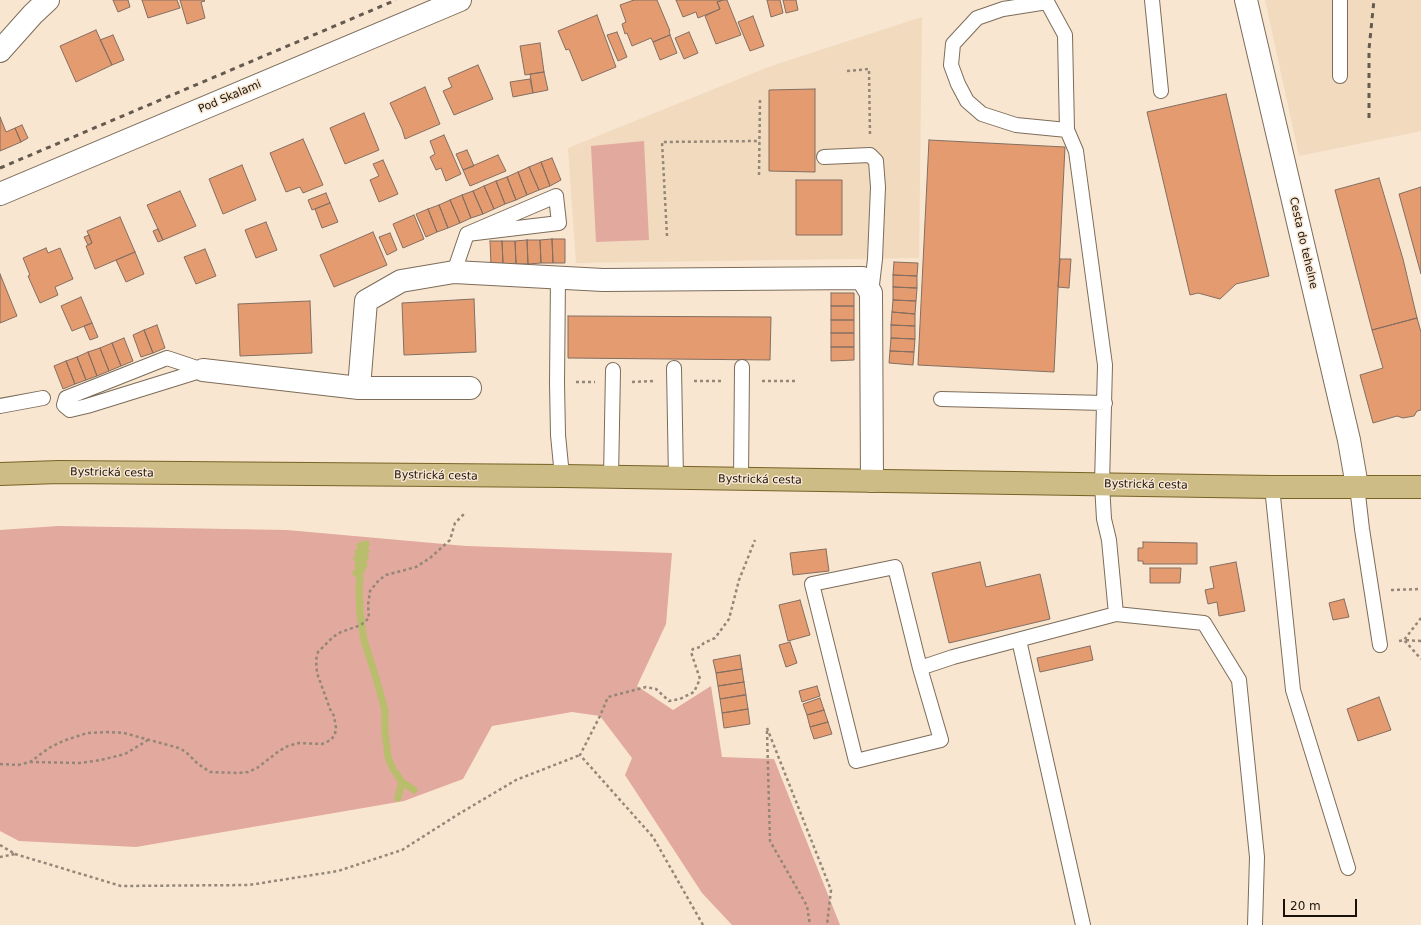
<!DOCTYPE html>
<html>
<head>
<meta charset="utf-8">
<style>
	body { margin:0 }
	#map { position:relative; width:1421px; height:925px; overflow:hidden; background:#f8e6d1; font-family:"DejaVu Sans",sans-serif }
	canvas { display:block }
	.scale { position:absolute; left:1283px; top:899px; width:74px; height:18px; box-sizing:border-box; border:2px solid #18120b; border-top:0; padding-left:5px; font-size:12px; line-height:14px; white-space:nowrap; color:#18120b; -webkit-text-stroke:3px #f8e6d1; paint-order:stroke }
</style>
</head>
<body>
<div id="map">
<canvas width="1421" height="925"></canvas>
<div class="scale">20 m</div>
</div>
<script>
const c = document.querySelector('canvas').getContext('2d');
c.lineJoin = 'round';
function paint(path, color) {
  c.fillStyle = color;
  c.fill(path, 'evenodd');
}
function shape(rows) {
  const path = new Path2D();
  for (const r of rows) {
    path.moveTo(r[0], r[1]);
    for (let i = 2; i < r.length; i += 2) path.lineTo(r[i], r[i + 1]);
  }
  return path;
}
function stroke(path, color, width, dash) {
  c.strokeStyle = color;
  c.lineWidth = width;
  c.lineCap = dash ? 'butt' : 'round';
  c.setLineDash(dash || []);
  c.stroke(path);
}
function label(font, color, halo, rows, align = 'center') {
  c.font = font + ' "DejaVu Sans",sans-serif';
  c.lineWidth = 3;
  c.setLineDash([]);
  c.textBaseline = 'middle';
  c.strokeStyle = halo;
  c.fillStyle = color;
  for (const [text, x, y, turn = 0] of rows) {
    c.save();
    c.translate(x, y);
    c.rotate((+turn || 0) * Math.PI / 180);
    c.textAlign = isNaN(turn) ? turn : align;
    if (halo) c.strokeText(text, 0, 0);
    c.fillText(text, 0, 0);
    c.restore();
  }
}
paint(shape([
	[1265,0,1421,0,1421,131,1299,156],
	[922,17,919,258,576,263,568,148,771,66]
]), '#f1dabe');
paint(shape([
	[644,141,649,240,596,242,591,146],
	[58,526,287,530,466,546,672,553,666,624,637,686,673,710,711,686,722,757,774,759,840,925,732,925,702,893,625,775,632,758,600,716,572,712,492,726,463,779,404,801,136,847,19,841,0,831,0,530]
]), '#e2a99e');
stroke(shape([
	[366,544,360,546,366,551,358,553,365,558,357,559,364,565,358,566,362,570,356,573,360,577,359,590,360,613,364,640,376,678,385,710,385,731,388,757,393,769,402,782,414,790],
	[398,798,402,782]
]), '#b8be6c', 7);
const building = shape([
	[113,0,128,0,130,7,118,12,113,0],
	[142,0,177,0,180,8,148,18,142,0],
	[180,0,204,0,205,1,201,2,205,18,187,24,180,0],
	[634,0,657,0,670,31,669,31,670,35,653,42,651,38,632,46,627,33,625,34,622,24,626,22,620,5,634,0],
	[676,0,723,0,717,2,720,9,698,18,696,12,683,17,676,0],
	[723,0,727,0,741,35,716,44,705,16,720,9,717,2,723,0],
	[767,0,780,0,783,13,771,17,767,0],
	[783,0,796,0,798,10,786,13,783,0],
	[597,15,616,67,582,81,569,49,566,50,558,31,597,15],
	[753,16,764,46,750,51,738,22,753,16],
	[96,30,112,65,76,82,60,46,96,30],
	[617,32,627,57,618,61,607,35,617,32],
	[689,32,698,53,684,59,675,38,689,32],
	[113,35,124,60,112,65,100,40,113,35],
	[670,35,677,53,660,60,653,42,670,35],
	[540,43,544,72,525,75,520,46,540,43],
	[478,65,493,99,454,115,443,91,452,87,448,78,478,65],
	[544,72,548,90,533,93,530,74,544,72],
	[530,79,533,93,513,97,510,82,530,79],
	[425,87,440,124,405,139,402,129,390,103,425,87],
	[815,89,815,172,769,171,769,90,815,89],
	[1226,94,1269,276,1236,284,1220,299,1198,293,1190,295,1147,112,1226,94],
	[364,113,379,150,345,164,330,128,364,113],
	[0,117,6,132,15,128,21,142,0,151,0,117],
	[22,125,28,138,21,142,15,128,22,125],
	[444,135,461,174,446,181,441,168,436,170,430,157,435,154,430,141,444,135],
	[303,139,323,185,303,193,300,187,286,192,270,153,303,139],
	[929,140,1065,147,1054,372,918,365,929,140],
	[467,150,474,166,463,170,456,154,467,150],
	[498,155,506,171,470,186,463,170,498,155],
	[552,158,561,180,550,186,541,162,552,158],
	[383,160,398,194,379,202,370,180,379,176,373,164,383,160],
	[541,162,550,186,539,190,529,167,541,162],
	[242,165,256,200,223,214,209,179,242,165],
	[529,167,539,190,527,195,518,172,529,167],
	[518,172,527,195,516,200,507,177,518,172],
	[507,177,516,200,505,204,496,181,507,177],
	[1379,178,1403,259,1417,318,1372,330,1335,190,1379,178],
	[796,180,842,180,842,235,796,235,796,180],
	[496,181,505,204,494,209,484,186,496,181],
	[484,186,494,209,483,214,473,191,484,186],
	[1421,187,1421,274,1399,194,1421,187],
	[180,191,196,226,163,240,147,205,180,191],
	[473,191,483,214,471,218,462,195,473,191],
	[326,193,330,203,312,210,308,200,326,193],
	[462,195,471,218,460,223,450,200,462,195],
	[450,200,460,223,448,228,439,205,450,200],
	[330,203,338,222,322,228,315,209,330,203],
	[439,205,448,228,437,232,428,209,439,205],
	[428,209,437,232,426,237,416,214,428,209],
	[414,215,424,239,403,248,393,224,414,215],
	[120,217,135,252,95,269,86,246,92,243,87,231,120,217],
	[266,222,277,250,256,258,245,230,266,222],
	[158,229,163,240,158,242,153,231,158,229],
	[373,232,387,265,334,287,320,255,373,232],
	[390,233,397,250,387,255,379,237,390,233],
	[89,235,92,243,88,245,84,237,89,235],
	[552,239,565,239,565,263,553,263,552,239],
	[552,239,553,263,541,263,540,240,552,239],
	[527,240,540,240,541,263,528,264,527,240],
	[527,240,528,264,516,264,515,241,527,240],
	[490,241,502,241,503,264,491,265,490,241],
	[502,241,515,241,516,264,503,264,502,241],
	[46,248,48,253,60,248,73,279,55,287,58,295,40,303,28,276,30,275,23,258,46,248],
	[205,249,216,276,196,284,184,257,205,249],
	[135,252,144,274,126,282,116,260,135,252],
	[1060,259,1071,259,1069,288,1058,287,1060,259],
	[894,262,918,263,917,276,893,275,894,262],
	[0,274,17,316,0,323,0,274],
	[893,275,917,276,917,288,893,287,893,275],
	[893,287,917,288,916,301,893,300,893,287],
	[831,293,854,293,854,306,831,306,831,293],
	[81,297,92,323,72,331,61,306,81,297],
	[474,299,476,352,404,355,402,303,474,299],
	[893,300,916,301,915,314,892,312,893,300],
	[310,301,312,353,240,356,238,304,310,301],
	[831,306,854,306,854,320,831,320,831,306],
	[892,312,915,314,915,326,891,325,892,312],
	[568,316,771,317,770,360,568,358,568,316],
	[1417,318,1421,332,1421,410,1417,411,1414,416,1403,418,1397,416,1373,423,1360,375,1383,368,1372,330,1417,318],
	[831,320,854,320,854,333,831,333,831,320],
	[92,323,98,337,90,340,84,326,92,323],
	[157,325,165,348,153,353,144,330,157,325],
	[891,325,915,326,915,339,891,338,891,325],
	[144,330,153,353,141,357,133,335,144,330],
	[831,333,854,333,854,347,831,347,831,333],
	[124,338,133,361,121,366,112,343,124,338],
	[891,338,915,339,914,352,890,351,891,338],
	[112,343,121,366,109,371,100,348,112,343],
	[831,347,854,347,854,360,831,361,831,347],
	[100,348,109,371,97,376,88,352,100,348],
	[890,351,914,352,913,365,889,363,890,351],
	[88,352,97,376,86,380,77,357,88,352],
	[77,357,86,380,75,384,66,361,77,357],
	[66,361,75,384,63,389,54,366,66,361],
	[1143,542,1197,543,1197,564,1143,564,1143,561,1138,561,1138,548,1143,548,1143,542],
	[826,549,829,571,793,575,790,553,826,549],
	[980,562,986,587,1040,574,1050,619,949,643,932,573,980,562],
	[1236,562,1245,611,1219,616,1217,602,1208,604,1205,590,1214,588,1210,567,1236,562],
	[1150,568,1181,568,1180,583,1150,583,1150,568],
	[1344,599,1349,617,1333,620,1329,603,1344,599],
	[800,600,810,635,788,641,779,605,800,600],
	[790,642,797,663,786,667,779,645,790,642],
	[1090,646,1093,660,1040,672,1037,658,1090,646],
	[740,655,742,669,716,673,713,660,740,655],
	[742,669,744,682,718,686,716,673,742,669],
	[744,682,746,695,720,699,718,686,744,682],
	[817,686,820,696,802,702,799,691,817,686],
	[743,695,746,695,748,709,722,713,720,699,743,695],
	[1379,697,1391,730,1358,741,1347,709,1379,697],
	[820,698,824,710,807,715,803,704,820,698],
	[748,709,750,724,724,728,722,713,748,709],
	[824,710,828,722,810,727,807,715,824,710],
	[828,722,832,734,814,739,810,727,828,722]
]);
paint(building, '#e49b70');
stroke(building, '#846e61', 1);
const service = shape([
	[1152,0,1161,91],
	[1340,0,1340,76],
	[1067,130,1016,125,982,114,967,101,958,84,951,65,953,44,977,18,1003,9,1047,2,1065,35,1067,130,1076,151,1105,365,1102,484,1104,519,1109,540,1116,614,1204,623,1239,680,1257,857,1255,925],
	[824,157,870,155,876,161,878,187,875,259,871,293],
	[454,272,467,234,556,196,559,223,467,234],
	[558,277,557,383,558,435,562,476],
	[167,358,203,370,87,406,70,410,64,405,66,398,167,358],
	[674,368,676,479],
	[941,399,1105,403],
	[0,406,43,398],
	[611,478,613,370],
	[741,480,742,367],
	[1357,486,1362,529,1380,645],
	[1272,487,1293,690,1348,868],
	[1019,640,1083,925],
	[920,668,941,740,856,761,812,584,895,567,920,668,953,657,1116,614]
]);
const minor = shape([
	[1246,0,1349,440,1357,486],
	[0,51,33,14,48,0],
	[0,194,460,0],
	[203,370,359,388],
	[470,388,359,388,366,301,401,281,454,272,603,280,862,278,871,293,872,481]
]);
const primary = shape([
	[0,474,59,472,562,476,1272,487,1421,487]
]);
stroke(service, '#7c6c59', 16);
stroke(minor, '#7c6c59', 24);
stroke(primary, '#786326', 24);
stroke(shape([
	[847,71,869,69,870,136],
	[759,175,760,100],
	[667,236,662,142,760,141],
	[694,381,723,381],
	[762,381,796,381],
	[576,382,595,382],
	[632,382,655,381],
	[1391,590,1421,589],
	[1399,641,1404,640,1421,618],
	[1421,641,1404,640,1421,659],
	[767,728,831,890,827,925],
	[767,731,770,841,807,906,810,925],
	[30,762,80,763,101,760,125,754,148,740],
	[0,764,18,765,30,762,49,748,63,741,87,733,109,732,124,733,179,748,186,752,198,764,210,772,239,773,248,772,257,768,279,751,288,746,299,743,322,744,331,740,335,734,336,728,334,716,330,709,317,673,316,660,318,652,333,637,341,632,361,625,369,618,368,605,370,591,379,580,386,575,416,567,430,558,450,540,455,523,465,513],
	[0,845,15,854,0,857],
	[15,854,121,886,249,885,338,871,402,850,457,815,516,780,580,755],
	[703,925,653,837,580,755,600,716,608,697,646,687,656,689,669,701,680,699,694,692,700,679,691,652,693,649,700,647,704,643,715,638,729,619,739,580,755,540]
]), '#948778', 2.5, [3, 3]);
stroke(service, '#fff', 14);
stroke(minor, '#fff', 22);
stroke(primary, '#cdbc85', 22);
stroke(shape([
	[1369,118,1369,49,1374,0],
	[0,168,396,0]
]), '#645a4f', 3, [5, 5]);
label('11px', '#18120b', '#f8e6d1', [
	["Pod Skalami",230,97,-23],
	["Cesta do tehelne",1303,243,77],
	["Bystrická cesta",112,473,1],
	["Bystrická cesta",436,476,1],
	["Bystrická cesta",760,480,1],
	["Bystrická cesta",1146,485,1]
]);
</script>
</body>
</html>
